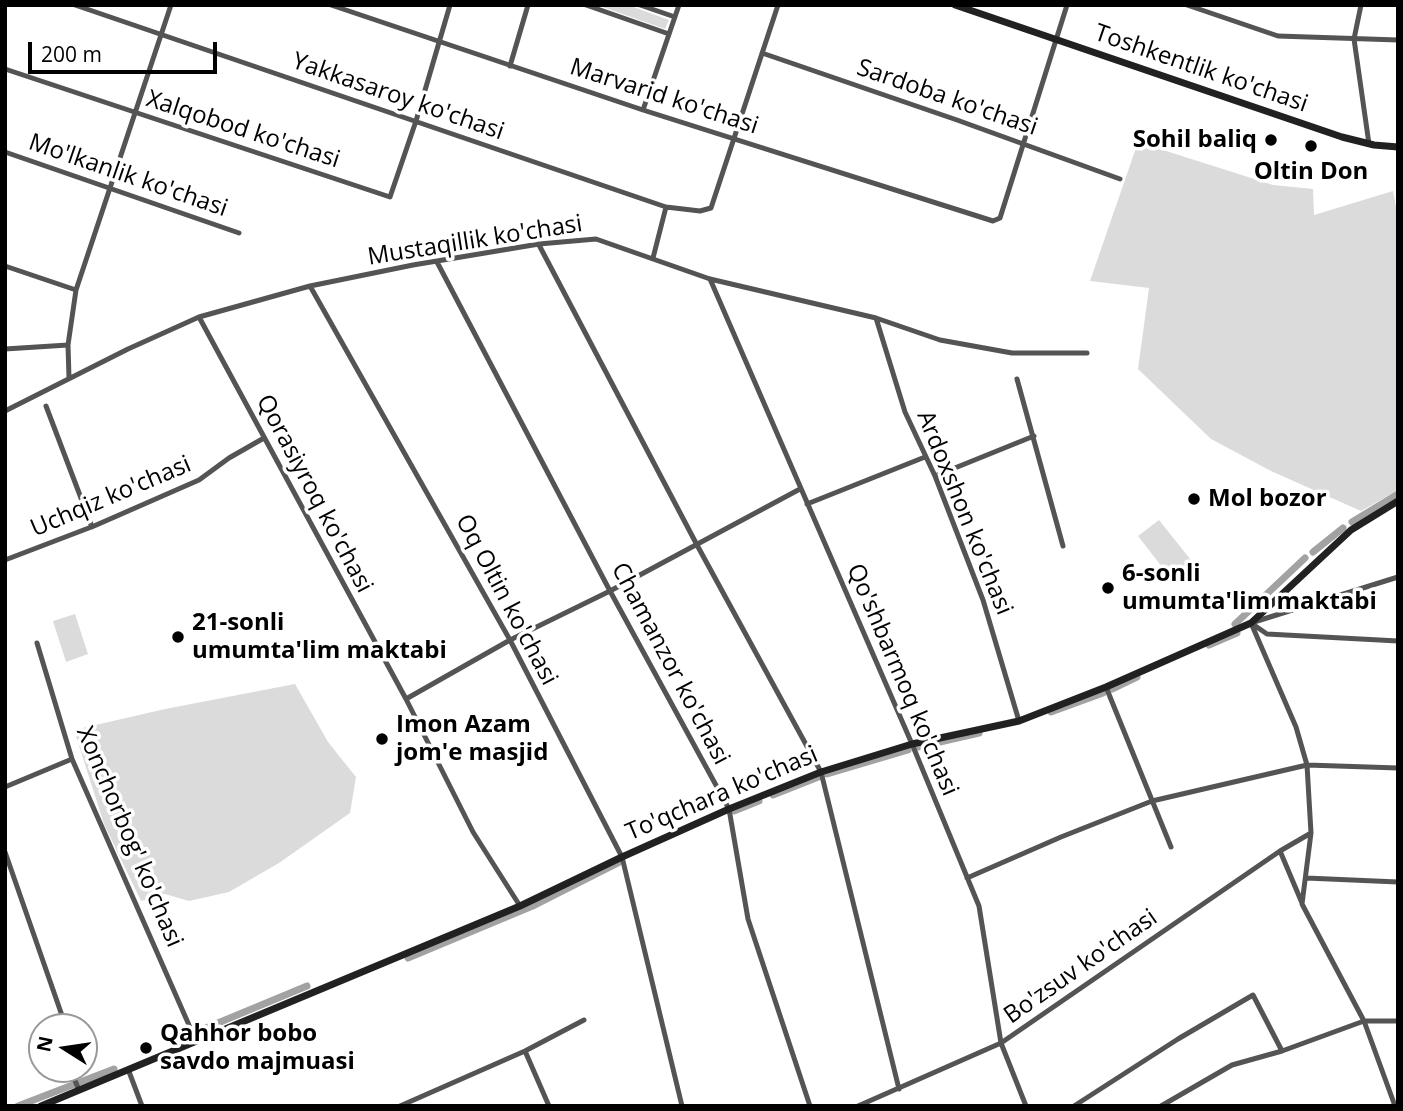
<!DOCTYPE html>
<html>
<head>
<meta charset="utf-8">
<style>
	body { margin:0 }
	#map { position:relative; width:1403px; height:1111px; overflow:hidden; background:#fff; font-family:"Open Sans",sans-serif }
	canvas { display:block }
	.frame { position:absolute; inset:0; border:7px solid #000; pointer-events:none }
	.north { position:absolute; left:28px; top:1013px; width:70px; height:70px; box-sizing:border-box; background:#fff; border:2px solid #999; border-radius:50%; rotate:282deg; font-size:19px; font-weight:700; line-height:28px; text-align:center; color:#000 }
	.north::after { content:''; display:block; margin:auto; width:24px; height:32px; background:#000; clip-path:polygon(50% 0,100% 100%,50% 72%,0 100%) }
	.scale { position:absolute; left:28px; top:42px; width:189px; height:32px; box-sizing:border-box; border:4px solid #000; border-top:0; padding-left:9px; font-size:21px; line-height:24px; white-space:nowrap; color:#000; -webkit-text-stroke:5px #fff; paint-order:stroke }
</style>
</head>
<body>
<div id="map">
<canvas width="1403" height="1111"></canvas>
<div class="frame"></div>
<div class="north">N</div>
<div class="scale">200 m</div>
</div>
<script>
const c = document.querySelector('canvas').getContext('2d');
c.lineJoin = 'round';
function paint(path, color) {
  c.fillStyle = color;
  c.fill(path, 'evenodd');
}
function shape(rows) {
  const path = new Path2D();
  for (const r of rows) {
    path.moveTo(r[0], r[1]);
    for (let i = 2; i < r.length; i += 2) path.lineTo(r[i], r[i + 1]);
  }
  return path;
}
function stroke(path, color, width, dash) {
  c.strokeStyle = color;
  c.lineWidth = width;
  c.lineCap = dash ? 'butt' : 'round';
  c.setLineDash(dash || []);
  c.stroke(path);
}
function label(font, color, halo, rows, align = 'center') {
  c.font = font + ' "Open Sans",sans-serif';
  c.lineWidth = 7;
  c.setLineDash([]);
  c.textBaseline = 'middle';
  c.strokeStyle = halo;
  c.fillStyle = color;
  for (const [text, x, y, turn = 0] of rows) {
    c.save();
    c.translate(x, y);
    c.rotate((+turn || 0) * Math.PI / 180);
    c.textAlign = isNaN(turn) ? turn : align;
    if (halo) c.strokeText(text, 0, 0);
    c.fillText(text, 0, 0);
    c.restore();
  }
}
paint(shape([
	[597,5,628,5,669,20,665,29],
	[1138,142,1273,185,1313,189,1314,215,1393,191,1398,218,1398,490,1361,511,1271,471,1211,439,1138,369,1149,288,1090,281],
	[1159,520,1194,564,1173,581,1138,536],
	[75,614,88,654,66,662,53,621],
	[295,684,328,742,356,777,350,813,279,863,229,892,189,901,165,894,141,901,104,824,74,730,165,709]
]), '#dbdbdb');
stroke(shape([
	[1352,522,1398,494],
	[1313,552,1343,528],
	[1235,624,1305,558],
	[1209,645,1237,633],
	[1112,689,1137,677],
	[1051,712,1103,693],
	[918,747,979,733],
	[827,774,908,750],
	[773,795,821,776],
	[734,811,759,801],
	[408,958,535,905,618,863],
	[177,1040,307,986],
	[18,1106,114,1069]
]), '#a2a2a2', 7);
stroke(shape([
	[75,5,666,207,700,211,711,208,778,5],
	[331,5,643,110,993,221,1000,218,1067,5],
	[586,5,669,34],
	[640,5,675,17],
	[1187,5,1278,36,1398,40],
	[1361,5,1354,39,1369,144],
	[762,53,957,120,1120,179],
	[510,66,528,5],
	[5,69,390,197,416,121,450,5],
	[643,110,679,5],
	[5,152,239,233],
	[539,245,697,545,821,772,899,1089],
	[653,258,666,207],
	[437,262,610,591,729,809,748,919,810,1106],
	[5,266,76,290],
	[710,279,912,744,979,906,1001,1043,1026,1106],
	[310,286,510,640,622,857,682,1106],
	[199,317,406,699,473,832,520,906],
	[876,318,905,412,935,476,983,600,1019,721],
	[5,349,68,345],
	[69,378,68,345,76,290,171,5],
	[1017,379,1063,546],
	[46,406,92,527],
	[5,411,128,349,199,317,310,286,413,265,539,244,596,239,710,279,876,318,940,340,1012,353,1087,353],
	[935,476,1034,436],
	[807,504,925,457],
	[5,560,94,526,199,480,229,458,264,438],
	[1254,622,1398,577],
	[1251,623,1296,727,1307,765,1311,833,1302,904,1364,1021,1395,1106],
	[1251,623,1267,634,1398,641],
	[37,643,72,759,196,1041],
	[1106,687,1171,847],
	[406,699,510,640,610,591,800,489],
	[5,787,72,759],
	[1280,851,1302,903],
	[5,852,66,1027],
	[967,878,1061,837,1152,801,1307,765,1398,768],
	[1306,878,1398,882],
	[525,1051,549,1106],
	[70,1069,79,1090],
	[128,1069,142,1106],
	[400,1106,525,1051,584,1020],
	[858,1106,1001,1043,1280,851,1311,833],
	[1074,1106,1178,1039,1253,995,1282,1051],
	[1161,1106,1232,1065,1282,1051,1364,1021,1398,1021]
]), '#545454', 5);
stroke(shape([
	[955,5,1342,137,1374,145,1398,147],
	[41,1106,520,906,622,857,729,809,821,772,912,744,1019,721,1106,687,1251,623,1351,530,1398,501]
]), '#212121', 7);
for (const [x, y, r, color] of [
	[1271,140,7,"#000"],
	[1311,146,7,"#000"],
	[1194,499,7,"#000"],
	[1108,588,7,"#000"],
	[178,637,7,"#000"],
	[382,739,7,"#000"],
	[146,1048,7,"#000"]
]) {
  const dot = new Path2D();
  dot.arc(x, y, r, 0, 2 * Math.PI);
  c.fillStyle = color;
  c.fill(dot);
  stroke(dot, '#fff', 2.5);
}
label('24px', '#000', '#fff', [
	["Toshkentlik ko'chasi",1201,69,19],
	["Yakkasaroy ko'chasi",398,97,19],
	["Marvarid ko'chasi",664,97,18],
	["Sardoba ko'chasi",947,98,19],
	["Xalqobod ko'chasi",243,130,18],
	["Mo'lkanlik ko'chasi",128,176,19],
	["Mustaqillik ko'chasi",475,241,-9],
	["Qorasiyroq ko'chasi",314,494,62],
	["Uchqiz ko'chasi",111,497,-23],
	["Ardoxshon ko'chasi",964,513,68],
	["Oq Oltin ko'chasi",506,600,62],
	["Chamanzor ko'chasi",670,664,62],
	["Qo'shbarmoq ko'chasi",902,680,67],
	["To'qchara ko'chasi",722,794,-23],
	["Xonchorbog' ko'chasi",129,837,67],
	["Bo'zsuv ko'chasi",1081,967,-35]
]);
label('bold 24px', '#000', '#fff', [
	["Sohil baliq",1257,140,"right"],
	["Oltin Don",1311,172,"center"],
	["Mol bozor",1208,499],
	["6-sonli",1122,574],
	["umumta'lim maktabi",1122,602],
	["21-sonli",192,623],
	["umumta'lim maktabi",192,651],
	["Imon Azam",396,725],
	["jom'e masjid",396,753],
	["Qahhor bobo",160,1034],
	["savdo majmuasi",160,1062]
], 'left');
</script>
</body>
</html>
